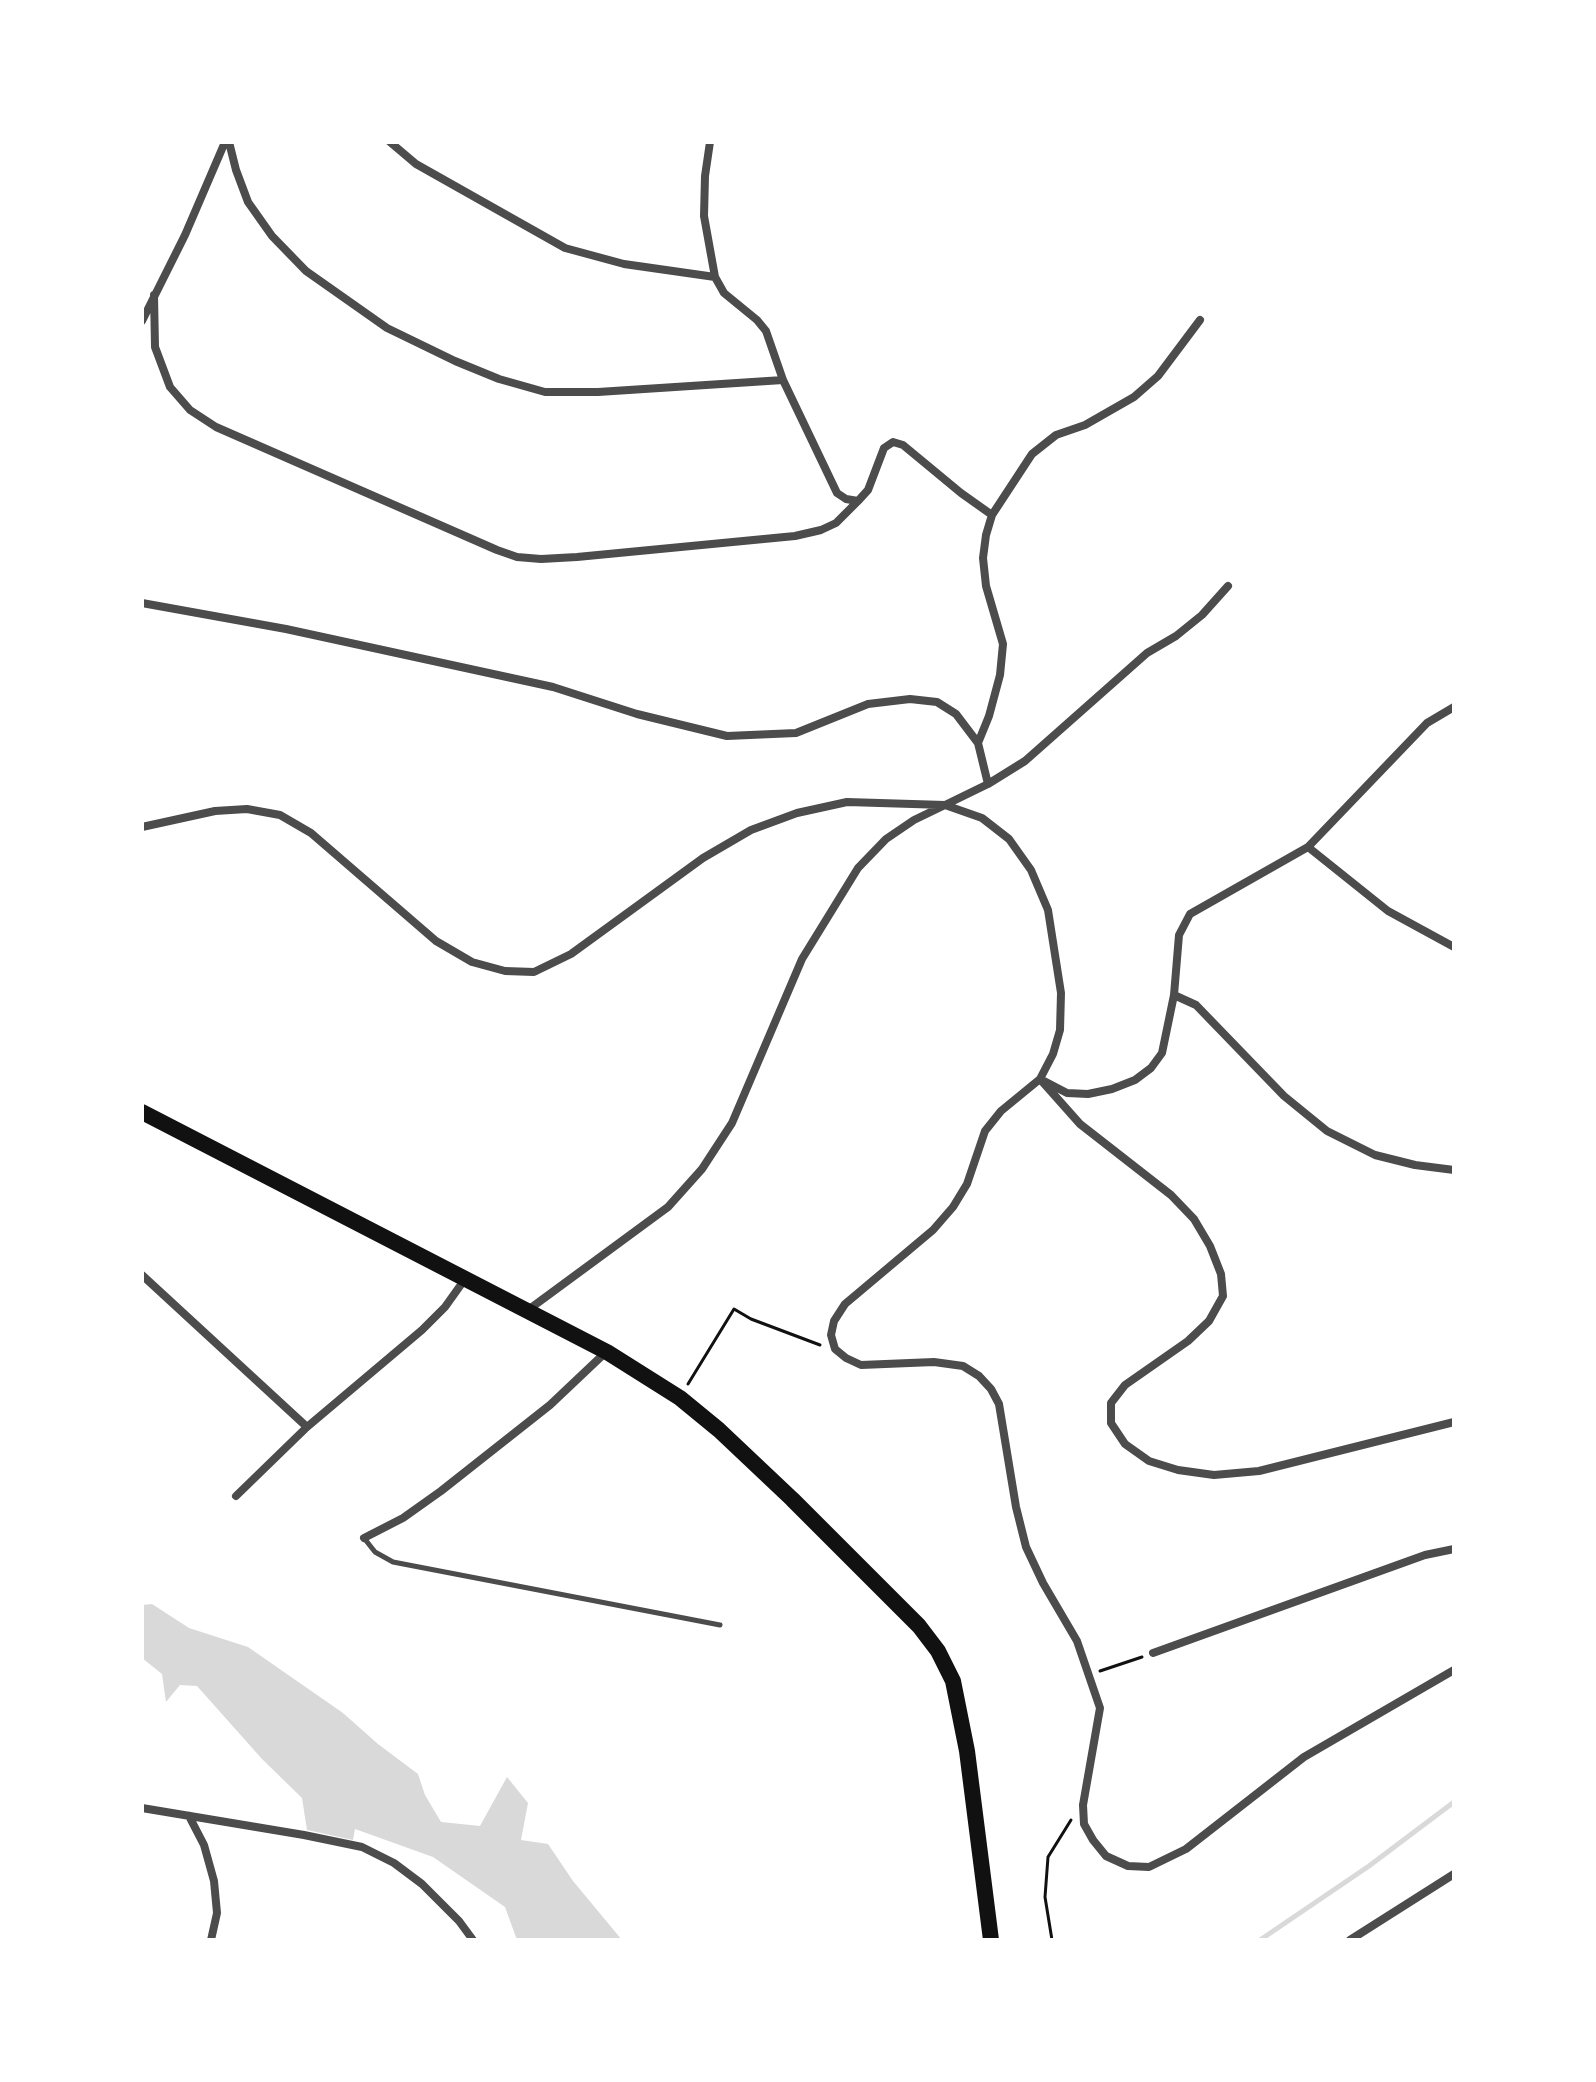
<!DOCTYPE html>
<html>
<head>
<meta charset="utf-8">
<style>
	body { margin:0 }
	#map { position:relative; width:1596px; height:2082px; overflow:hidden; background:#fff; font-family:"DejaVu Sans",sans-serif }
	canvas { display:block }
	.frame { position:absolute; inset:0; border:144px solid #fff; pointer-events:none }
</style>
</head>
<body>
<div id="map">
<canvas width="1596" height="2082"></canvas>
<div class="frame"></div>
</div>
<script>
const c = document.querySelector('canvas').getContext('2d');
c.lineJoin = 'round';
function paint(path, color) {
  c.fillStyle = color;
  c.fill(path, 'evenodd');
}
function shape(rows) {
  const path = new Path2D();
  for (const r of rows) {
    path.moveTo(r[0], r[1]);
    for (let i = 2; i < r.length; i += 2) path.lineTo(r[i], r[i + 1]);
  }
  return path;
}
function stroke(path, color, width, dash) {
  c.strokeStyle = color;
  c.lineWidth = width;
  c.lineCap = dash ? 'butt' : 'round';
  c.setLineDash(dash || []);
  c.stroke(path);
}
paint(shape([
	[152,1604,189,1628,248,1647,343,1713,378,1744,418,1774,425,1795,441,1822,480,1826,507,1777,528,1803,521,1840,548,1844,573,1881,622,1940,517,1940,505,1907,433,1857,355,1829,353,1840,307,1830,302,1798,262,1759,197,1686,180,1685,166,1702,162,1674,142,1658,142,1605]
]), '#d9d9d9');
stroke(shape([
	[1260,1940,1369,1866,1454,1802]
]), '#d9d9d9', 5);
stroke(shape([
	[688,1384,734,1309,751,1319,820,1345],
	[1100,1671,1142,1657],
	[1052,1940,1045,1897,1048,1857,1071,1820]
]), '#111', 3);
stroke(shape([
	[364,1538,375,1552,393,1562,720,1625]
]), '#4c4c4c', 5);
stroke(shape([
	[229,142,236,170,248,202,272,236,306,271,387,328,455,361,499,379,545,392,598,392,783,380],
	[390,142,416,164,565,248,624,264,715,277],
	[710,142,705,176,704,216,715,277,724,293,757,320,766,331,783,380,837,493,846,499,858,501,868,490,884,448,893,442,903,445,961,493,992,515],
	[154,295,155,347,170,387,190,410,216,427,497,550,517,557,541,559,577,557,795,536,821,530,836,523,858,501],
	[142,321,185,235,225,142],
	[142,603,286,629,553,687,637,714,727,736,796,733,868,704,910,699,937,702,956,714,978,743],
	[988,784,978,743,989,716,1000,675,1003,644,986,586,983,558,986,535,992,515,1032,454,1056,435,1085,425,1134,397,1158,376,1200,320],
	[142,827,215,811,247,809,280,815,311,833,436,941,472,962,505,971,534,972,571,954,703,858,751,830,797,813,847,802,945,805,988,784,1025,761,1147,653,1176,636,1202,615,1228,586],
	[1308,847,1388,911,1454,947],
	[1174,995,1196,1005,1284,1096,1327,1131,1375,1155,1415,1165,1454,1170],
	[1040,1079,1080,1124,1171,1195,1194,1219,1210,1246,1221,1274,1223,1296,1209,1321,1188,1341,1125,1385,1111,1403,1111,1423,1125,1444,1149,1461,1178,1470,1214,1475,1259,1471,1454,1422],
	[1044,1081,1067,1093,1088,1094,1112,1089,1135,1080,1151,1068,1162,1053,1174,995,1179,935,1190,914,1308,847,1427,723,1454,707],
	[142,1275,307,1427],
	[528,1310,668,1207,702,1169,732,1123,802,959,858,868,886,839,914,820,945,805,982,818,1009,839,1031,870,1048,910,1061,993,1060,1030,1053,1054,1040,1079,1001,1111,985,1131,967,1184,953,1207,933,1230,845,1304,834,1321,831,1335,835,1349,846,1358,861,1365,934,1362,963,1366,979,1376,991,1389,999,1404,1016,1507,1026,1547,1043,1583,1077,1641,1100,1708,1083,1805,1084,1824,1093,1840,1106,1856,1128,1866,1149,1867,1186,1849,1304,1757,1454,1670],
	[236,1496,307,1427,422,1330,445,1307,465,1279],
	[364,1538,403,1518,441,1491,550,1405,606,1352],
	[1153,1653,1425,1555,1454,1549],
	[142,1808,304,1835,362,1847,394,1863,422,1884,459,1921,473,1940],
	[189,1816,204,1845,214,1881,217,1913,211,1940],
	[1350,1940,1454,1874]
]), '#4c4c4c', 8);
stroke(shape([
	[142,1112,607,1352,680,1398,719,1430,792,1499,919,1626,938,1651,953,1681,967,1751,991,1940]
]), '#111', 16);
</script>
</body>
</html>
